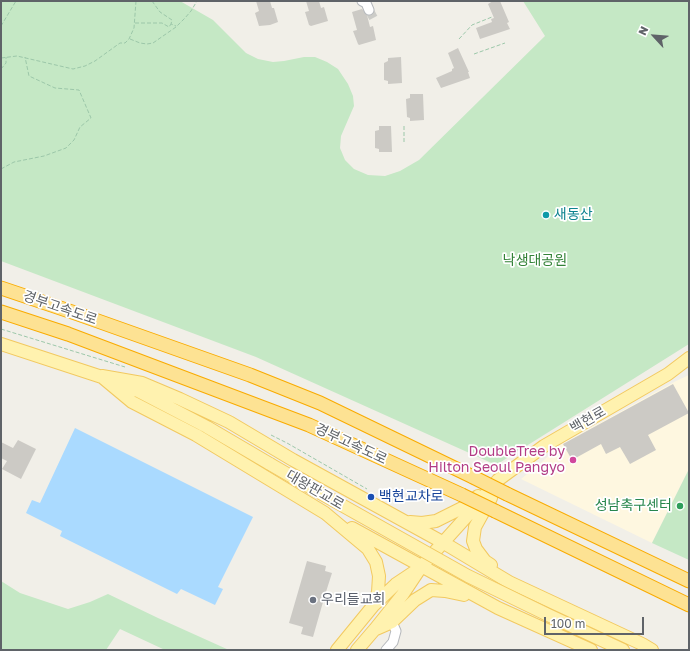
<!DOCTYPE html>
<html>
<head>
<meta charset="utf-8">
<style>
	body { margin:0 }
	#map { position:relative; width:690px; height:651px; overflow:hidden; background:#f1efe8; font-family:"Golos Text",sans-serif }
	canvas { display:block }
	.frame { position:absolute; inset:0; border:2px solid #5f6368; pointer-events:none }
	.north { position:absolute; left:634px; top:16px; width:40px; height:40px; -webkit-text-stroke:3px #fff; paint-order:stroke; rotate:296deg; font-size:11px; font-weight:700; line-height:16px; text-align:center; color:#5f6368 }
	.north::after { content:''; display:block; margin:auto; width:14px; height:18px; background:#5f6368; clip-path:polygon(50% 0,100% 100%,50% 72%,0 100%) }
	.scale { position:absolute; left:544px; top:617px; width:100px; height:18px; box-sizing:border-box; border:2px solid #5f6368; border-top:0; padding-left:5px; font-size:12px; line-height:14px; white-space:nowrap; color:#5f6368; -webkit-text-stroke:3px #fff; paint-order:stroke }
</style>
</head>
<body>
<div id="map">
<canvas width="690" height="651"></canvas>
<div class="frame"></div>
<div class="north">N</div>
<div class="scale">100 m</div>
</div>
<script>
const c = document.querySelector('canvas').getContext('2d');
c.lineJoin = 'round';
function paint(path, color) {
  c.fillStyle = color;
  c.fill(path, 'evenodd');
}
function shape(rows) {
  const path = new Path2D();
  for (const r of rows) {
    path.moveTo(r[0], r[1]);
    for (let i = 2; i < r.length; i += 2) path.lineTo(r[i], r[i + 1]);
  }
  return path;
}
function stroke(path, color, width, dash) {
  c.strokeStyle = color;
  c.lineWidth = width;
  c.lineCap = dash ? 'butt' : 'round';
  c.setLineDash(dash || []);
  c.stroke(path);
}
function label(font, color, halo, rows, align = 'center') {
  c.font = font + ' "Golos Text","Noto Sans KR",sans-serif';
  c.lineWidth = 3.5;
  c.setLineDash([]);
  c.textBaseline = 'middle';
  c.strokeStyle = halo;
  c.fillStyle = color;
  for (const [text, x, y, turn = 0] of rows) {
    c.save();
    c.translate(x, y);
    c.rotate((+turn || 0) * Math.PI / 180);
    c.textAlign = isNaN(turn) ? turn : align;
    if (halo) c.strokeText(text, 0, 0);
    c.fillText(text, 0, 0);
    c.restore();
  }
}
paint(shape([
	[689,375,689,469,652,543,521,479,543,461,558,446,676,381]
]), '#fef7e0');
paint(shape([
	[1,1,180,1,213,20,246,53,258,59,273,62,284,61,304,57,315,57,327,62,338,69,348,84,353,96,354,106,341,136,340,148,345,160,354,169,368,175,385,176,400,171,419,160,545,36,523,1,689,1,689,344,496,465,256,357,1,261],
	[689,469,689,560,652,543],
	[1,581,20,593,68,609,90,602,108,594,158,618,229,650,165,650,120,629,106,650,1,650]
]), '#c5e8c5');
paint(shape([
	[75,428,253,517,218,587,223,589,215,605,181,589,177,594,60,536,62,531,26,513,32,500,40,503]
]), '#aadaff');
paint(shape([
	[256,1,270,1,272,8,274,8,278,22,270,25,259,26,255,13,259,11],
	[306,1,319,1,321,8,324,7,328,21,311,26,309,25,305,12,309,11],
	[493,1,500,1,509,22,507,23,510,29,480,39,476,28,492,22,491,19,494,18,488,4],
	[362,9,367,15,370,27,373,26,376,40,359,45,358,44,353,31,357,30,352,12],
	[458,48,469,72,468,72,470,78,441,88,436,78,452,71,452,69,454,68,448,53],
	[401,57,402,83,388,84,388,81,384,80,384,63,388,61,388,58],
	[410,94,423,94,424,120,410,121,410,118,407,117,406,99,410,98],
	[379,126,391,126,392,152,379,152,379,149,375,148,375,131,379,130],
	[673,384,689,413,648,435,656,450,630,464,620,447,606,454,601,444,572,460,563,444],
	[18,440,36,449,21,479,2,469,7,461,1,458,1,442,13,448],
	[307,561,326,566,325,571,332,573,325,595,331,597,329,604,323,602,313,637,301,634,303,627,289,623]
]), '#cccac5');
stroke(shape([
	[369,10,374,19]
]), '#ccccc8', 9, [9, 4.5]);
const minor = shape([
	[362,1,366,3,369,10],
	[386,650,393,642,396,631,392,622]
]);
const major = shape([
	[1,344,108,379],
	[102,376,142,383,180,399,229,422,293,460,444,543,509,582,642,644,652,650],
	[102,377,132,402,196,435,325,513,368,549,376,562,379,576,378,592,373,606],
	[125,385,138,391,207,427,270,464],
	[410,522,422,523,436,521,466,506,478,496],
	[352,528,498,608,591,650],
	[491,565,485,561,476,549,473,541,475,527,491,498],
	[546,614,623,650],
	[376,629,392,622,415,600,431,590,445,591,464,595],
	[337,650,373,606,396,584,417,570],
	[357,650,375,629,403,594,421,567,467,516,498,480,544,446,668,374,689,358]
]);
const highway = shape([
	[1,288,78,314,250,375,320,403,473,477],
	[1,312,68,334,309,425,462,495],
	[507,494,689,581],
	[495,511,689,605]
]);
stroke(minor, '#b5b8bc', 11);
stroke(major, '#f2c960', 14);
stroke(highway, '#f9ab00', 15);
stroke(shape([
	[152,1,160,12,172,20,171,24,176,26],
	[135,23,162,23,169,27,171,24],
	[1,26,16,1],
	[130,39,140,43,147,44,153,43,176,27,185,18,191,11,197,1],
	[459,39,472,25,492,17],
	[474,54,505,43],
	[1,58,17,56,73,69,85,66,95,61,120,43,125,43,129,39,134,28,136,1],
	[1,69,6,63,6,57],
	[404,142,404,126],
	[1,169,14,162,44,156,66,148,74,140,80,127,91,118,79,90,55,88,29,76,25,57],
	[1,329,125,367],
	[271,435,287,443,367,489]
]), '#9cc7a9', 1, [4, 2]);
stroke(minor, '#fff', 9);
stroke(major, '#fff2af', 12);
stroke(highway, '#fde293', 13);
const majorBridge = shape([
	[270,464,313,489,468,576,546,614]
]);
const highwayBridge = shape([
	[473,477,507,494],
	[462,495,495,511]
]);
stroke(majorBridge, '#f2c960', 14, []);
stroke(highwayBridge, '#f9ab00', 15, []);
stroke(majorBridge, '#fff2af', 12);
stroke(highwayBridge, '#fde293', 13);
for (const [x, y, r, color] of [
	[546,215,4,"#0f9aa8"],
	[573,460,4,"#d1479c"],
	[371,497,4,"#1a4fb4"],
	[680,506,4,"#2e9e5b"],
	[313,600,4,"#6b7280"]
]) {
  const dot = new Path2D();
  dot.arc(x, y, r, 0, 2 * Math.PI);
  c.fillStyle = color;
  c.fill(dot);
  stroke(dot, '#fff', 1.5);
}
label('14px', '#0d838f', '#fff', [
	["새동산",554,215]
], 'left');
label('14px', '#348238', '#fff', [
	["낙생대공원",535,261]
]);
label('14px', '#5f6368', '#fff', [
	["경부고속도로",60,308,19],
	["백현로",588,420,-30],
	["경부고속도로",351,444,25],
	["대왕판교로",315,490,30]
]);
label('14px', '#b23c85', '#fff', [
	["DoubleTree by",565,452],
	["Hilton Seoul Pangyo",565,468]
], 'right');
label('14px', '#164399', '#fff', [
	["백현교차로",379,497]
], 'left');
label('14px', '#27864d', '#fff', [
	["성남축구센터",672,506]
], 'right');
label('14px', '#5b616d', '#fff', [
	["우리들교회",321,600]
], 'left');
</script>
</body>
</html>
